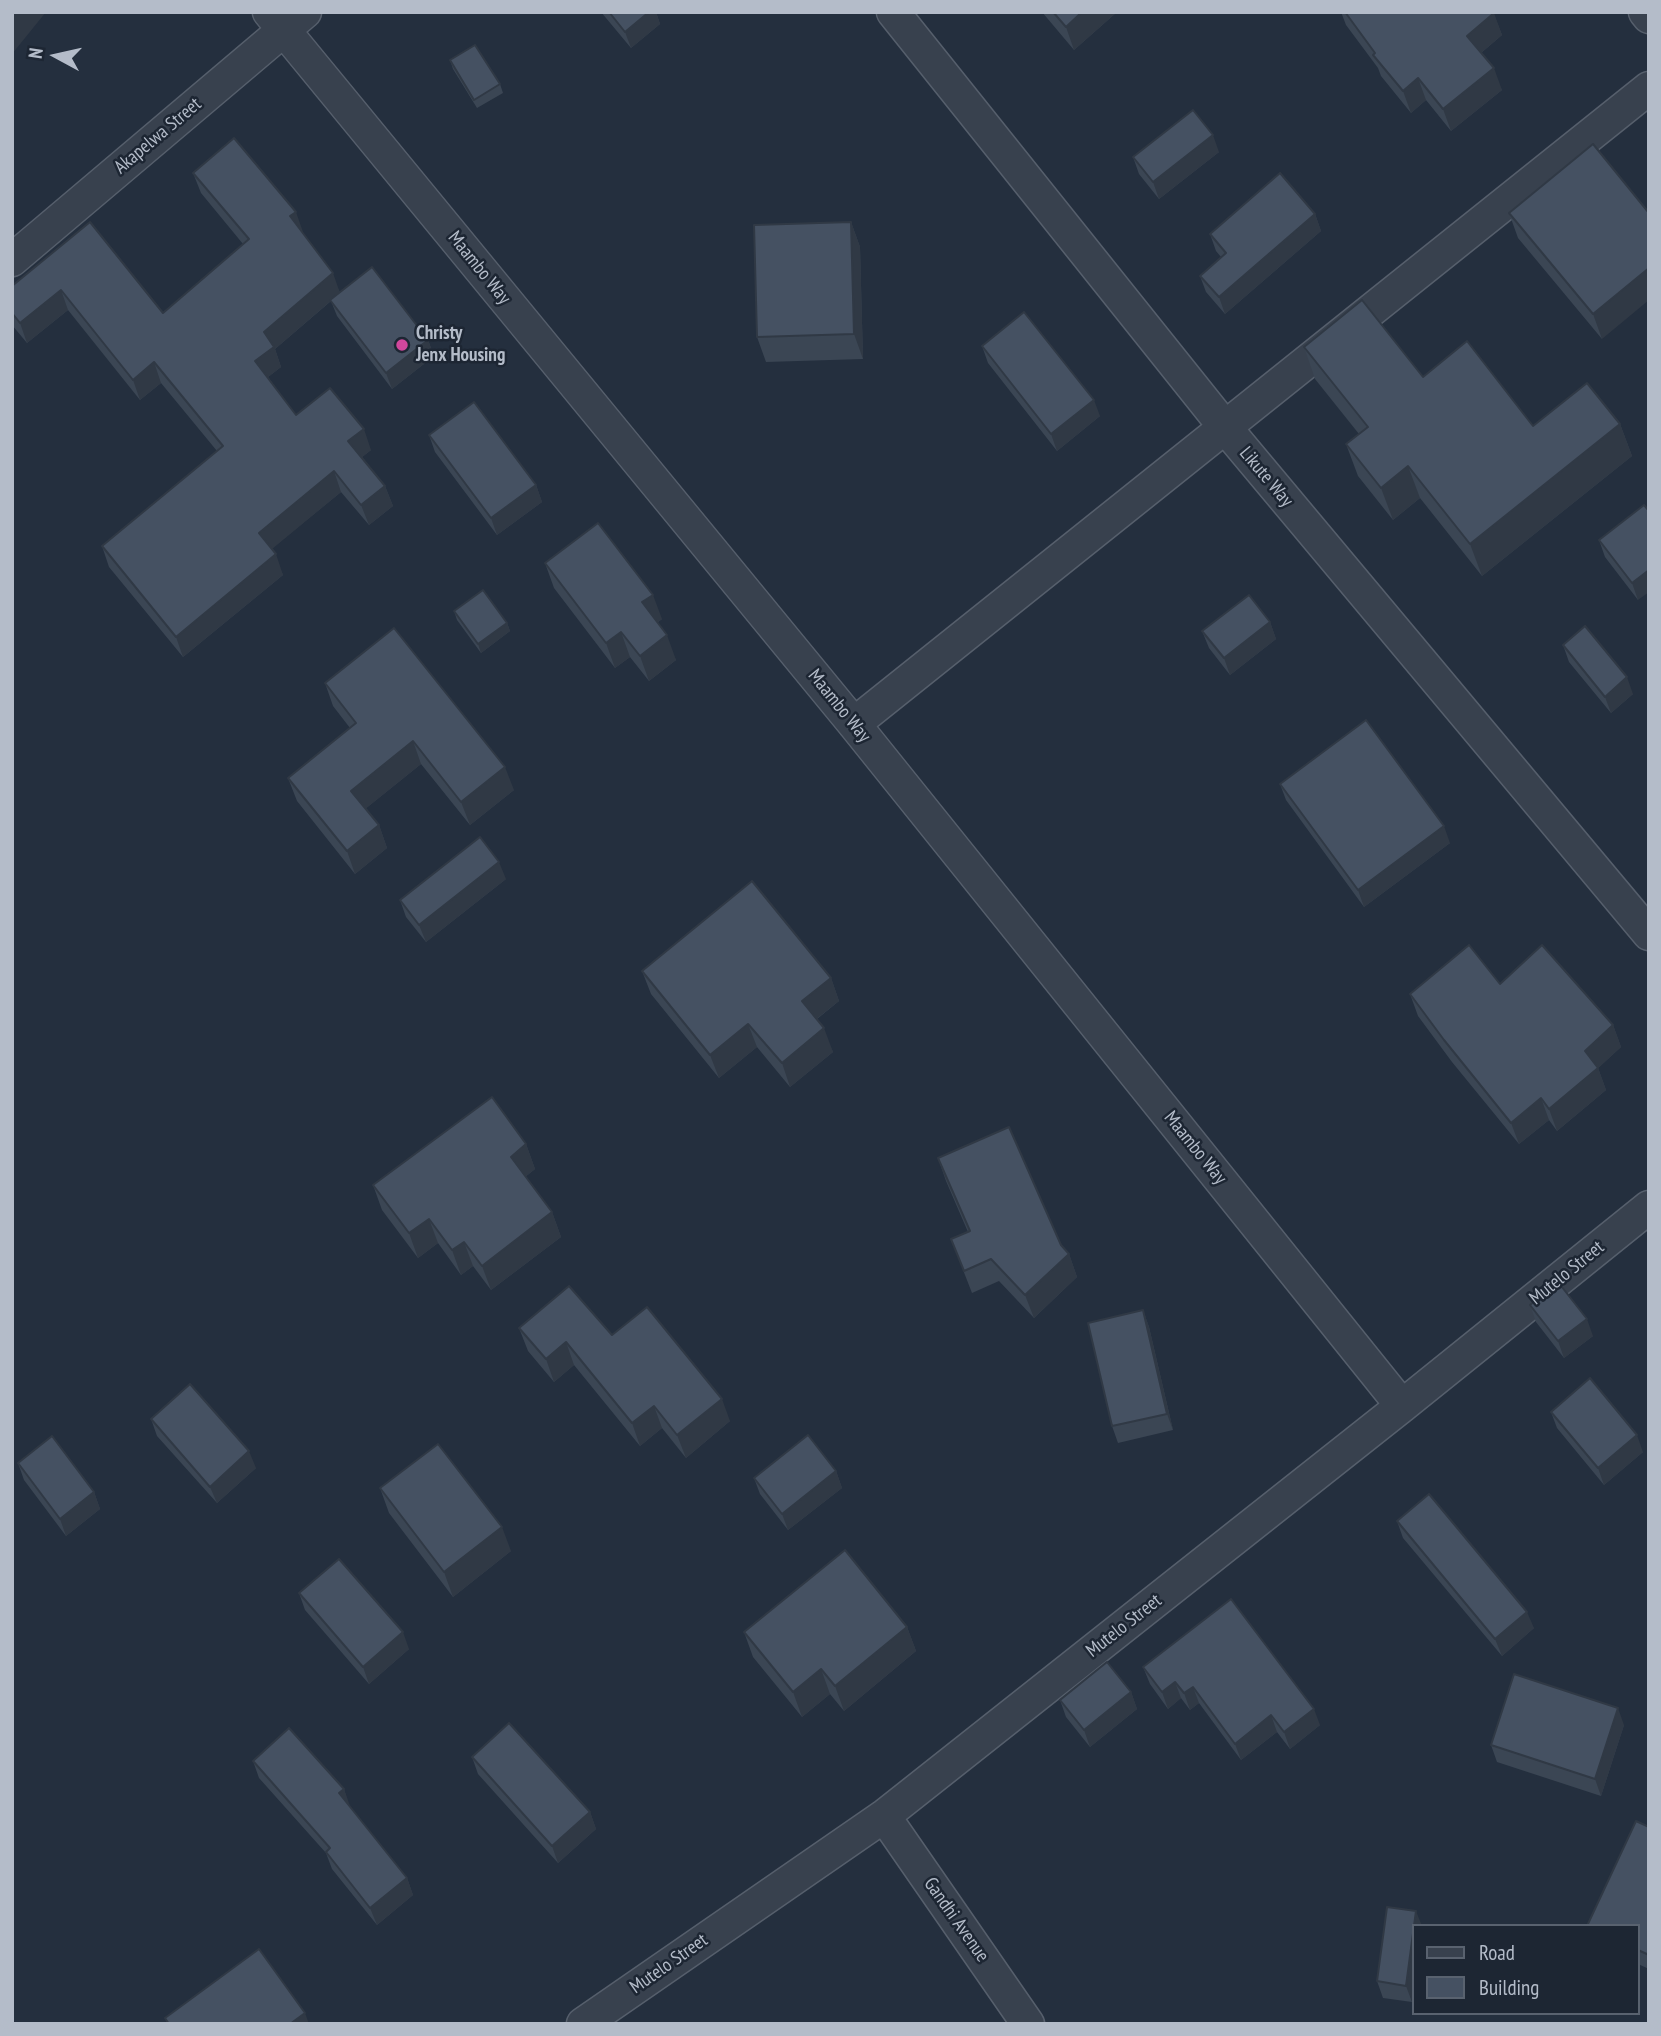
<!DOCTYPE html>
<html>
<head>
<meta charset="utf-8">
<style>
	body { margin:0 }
	#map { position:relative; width:1661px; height:2036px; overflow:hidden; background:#242f3e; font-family:"PT Sans Narrow",sans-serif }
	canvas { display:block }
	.frame { position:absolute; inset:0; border:14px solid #b4bcc9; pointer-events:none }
	.legend { position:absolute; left:1412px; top:1924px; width:228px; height:91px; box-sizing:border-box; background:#1d2633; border:2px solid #59626f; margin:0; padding:9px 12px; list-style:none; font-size:21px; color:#b4bcc9 }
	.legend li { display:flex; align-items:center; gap:14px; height:35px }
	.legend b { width:35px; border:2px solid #59626f }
	.north { position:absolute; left:21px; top:21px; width:70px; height:70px; -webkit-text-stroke:5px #1d2633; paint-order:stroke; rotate:278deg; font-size:19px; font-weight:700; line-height:28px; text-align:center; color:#b4bcc9 }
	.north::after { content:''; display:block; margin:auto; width:24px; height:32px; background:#b4bcc9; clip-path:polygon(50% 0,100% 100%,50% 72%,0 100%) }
</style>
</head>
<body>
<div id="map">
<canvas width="1661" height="2036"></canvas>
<div class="frame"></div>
<ul class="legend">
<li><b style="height:9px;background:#38414e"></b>Road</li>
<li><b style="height:19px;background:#455162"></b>Building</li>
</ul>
<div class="north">N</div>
</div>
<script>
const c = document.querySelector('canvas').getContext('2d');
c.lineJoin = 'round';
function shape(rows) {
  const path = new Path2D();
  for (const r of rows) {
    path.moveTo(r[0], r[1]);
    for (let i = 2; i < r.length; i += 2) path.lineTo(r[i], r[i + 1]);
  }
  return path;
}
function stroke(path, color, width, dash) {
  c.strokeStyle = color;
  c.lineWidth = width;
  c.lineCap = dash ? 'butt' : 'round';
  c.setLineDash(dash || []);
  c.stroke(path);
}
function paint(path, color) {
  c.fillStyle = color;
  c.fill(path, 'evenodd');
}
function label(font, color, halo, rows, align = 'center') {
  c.font = font + ' "PT Sans Narrow",sans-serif';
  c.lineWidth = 5;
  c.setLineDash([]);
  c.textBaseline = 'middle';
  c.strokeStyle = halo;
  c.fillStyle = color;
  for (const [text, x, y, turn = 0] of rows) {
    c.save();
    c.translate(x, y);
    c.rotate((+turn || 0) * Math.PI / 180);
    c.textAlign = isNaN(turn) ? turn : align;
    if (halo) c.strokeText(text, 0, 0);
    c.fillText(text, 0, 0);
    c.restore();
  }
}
const minor = shape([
	[269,12,854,724,1402,1406],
	[893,12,1224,426,1649,934],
	[1645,12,1649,17],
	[12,260,305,12],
	[854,724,1649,88],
	[884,1816,1028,2024],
	[583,2024,884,1816,1402,1406,1649,1207]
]);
stroke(minor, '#565f6c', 35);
stroke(minor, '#38414e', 32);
paint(shape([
	[601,12,656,12,660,24,631,48],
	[1042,12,1117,12,1074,50],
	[1341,12,1493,12,1502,35,1481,53,1502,90,1451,131,1426,100,1411,113,1381,76,1378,68,1346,25],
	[450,60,500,84,503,93,477,108,453,69],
	[1593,144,1602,339,1518,238,1509,213],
	[1219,152,1159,199,1139,174,1133,157],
	[193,173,303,232,302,232,340,292,428,340,434,356,392,389,337,316,331,301,275,349,281,367,268,377,296,415,371,450,362,457,385,486,393,506,369,525,341,492,271,549,283,575,183,657,109,567,102,546,217,451,161,383,140,400,68,310,27,343,12,325,12,286,90,222,163,313,243,244,201,193],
	[1315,214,1321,231,1225,314,1206,292,1200,276,1221,257,1216,251,1210,234],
	[851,222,860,247,863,359,766,362,757,337],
	[982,346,1100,416,1057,451,988,363],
	[1304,347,1423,377,1533,426,1620,424,1632,456,1482,576,1420,498,1393,520,1358,476,1346,444,1359,434,1315,379],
	[429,435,536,485,542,502,497,535,435,452],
	[1644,505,1638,600,1605,557,1599,540],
	[545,563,662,619,657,623,676,660,649,681,630,657,615,668,554,588],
	[454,611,507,623,510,631,481,653,457,620],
	[1270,622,1276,639,1230,675,1209,648,1202,631],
	[1563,645,1633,694,1611,713,1569,662],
	[325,683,514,790,470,825,421,764,365,809,379,825,387,848,355,874,297,801,288,778,350,728,333,706],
	[1280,784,1450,843,1364,907,1286,800],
	[506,879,426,942,406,917,400,900],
	[642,971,831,978,839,1001,817,1019,833,1052,790,1087,757,1047,719,1078,651,994],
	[1410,994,1613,1025,1621,1047,1598,1068,1606,1090,1557,1131,1549,1120,1519,1144,1452,1062,1418,1016],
	[526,1144,535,1169,525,1177,552,1212,561,1237,491,1290,473,1266,461,1275,438,1243,418,1258,382,1210,373,1185],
	[938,1158,1061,1245,1069,1254,1077,1277,1034,1318,999,1281,972,1293,951,1239,968,1232,946,1181],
	[1530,1305,1593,1336,1564,1358,1536,1322],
	[1143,1310,1149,1327,1173,1430,1118,1443,1112,1426],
	[519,1328,612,1335,730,1421,686,1458,662,1428,640,1446,574,1365,554,1382,528,1351],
	[1551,1412,1643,1452,1604,1485,1557,1428],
	[151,1419,256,1468,217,1503,157,1436],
	[18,1463,94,1492,100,1509,66,1536,24,1480],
	[836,1471,842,1488,788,1530,760,1494,754,1478],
	[380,1488,511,1551,453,1597,389,1513],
	[1397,1521,1534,1628,1502,1656,1403,1538],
	[299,1593,409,1649,369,1684,305,1610],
	[907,1627,916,1651,844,1711,830,1694,802,1717,753,1657,744,1632],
	[1143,1667,1320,1725,1290,1749,1277,1732,1241,1760,1199,1703,1190,1710,1181,1698,1168,1709,1150,1684],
	[1131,1692,1137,1709,1090,1747,1066,1717,1060,1700],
	[1624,1725,1601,1796,1497,1762,1491,1745],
	[472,1757,590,1812,596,1829,558,1863,478,1774],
	[253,1761,344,1789,349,1806,407,1878,413,1895,377,1925,332,1869,326,1853,259,1778],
	[1649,1827,1649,1969,1638,1964,1638,1926],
	[1387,1907,1412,2002,1383,1998,1377,1981]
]), '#3b4654');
paint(shape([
	[17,12,46,12,12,54,12,19],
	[649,12,656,12,660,24,631,48,625,32],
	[1082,12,1117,12,1074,50,1066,27],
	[1494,13,1502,35,1475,58,1467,36],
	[1494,68,1502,90,1451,131,1443,109],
	[1418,78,1426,100,1411,113,1403,91],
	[1213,135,1219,152,1159,199,1153,182],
	[296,212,303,232,297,237,290,216],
	[1315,214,1321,231,1225,314,1219,297],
	[851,222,860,247,863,359,854,334],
	[1649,268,1649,300,1602,339,1593,314],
	[333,273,340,293,275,349,281,367,263,381,255,361,264,332],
	[61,290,68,310,27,343,20,323],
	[428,340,434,356,392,389,386,373],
	[154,362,161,383,140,400,133,380],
	[1094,400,1100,416,1057,451,1051,434],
	[1620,424,1632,456,1482,576,1470,544],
	[364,429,371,450,356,462,348,441],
	[1408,466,1420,498,1393,520,1381,488],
	[334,471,341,492,266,554,259,533],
	[536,485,542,502,497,535,491,518],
	[385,486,393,506,369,525,361,505],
	[276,554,283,575,183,657,176,637],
	[1649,570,1649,592,1638,600,1632,583],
	[653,595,662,619,651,627,642,602],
	[1270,622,1276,639,1230,675,1224,658],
	[507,623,510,631,481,653,478,644],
	[621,632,630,657,615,668,606,643],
	[667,635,676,660,649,681,640,656],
	[1627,677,1633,694,1611,713,1605,697],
	[413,741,421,764,359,814,351,791],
	[505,767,514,790,470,825,461,802],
	[379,825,387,848,355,874,347,851],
	[1444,826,1450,843,1364,907,1358,890],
	[499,862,506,879,426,942,419,925],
	[831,978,839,1001,810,1024,802,1001],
	[748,1024,757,1047,719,1078,710,1055],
	[1613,1025,1621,1047,1595,1071,1598,1068,1606,1090,1557,1131,1549,1109,1585,1051],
	[824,1028,833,1052,790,1087,782,1063],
	[1541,1098,1549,1120,1519,1144,1511,1123],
	[526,1144,535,1169,520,1181,511,1157],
	[552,1212,561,1237,491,1290,482,1266],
	[429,1219,438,1243,418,1258,409,1233],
	[464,1242,473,1266,461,1275,452,1250],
	[1069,1254,1077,1277,1034,1318,1025,1295],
	[1143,1310,1149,1327,1173,1430,1167,1414],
	[1587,1319,1593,1336,1564,1358,1558,1341],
	[566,1342,574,1365,554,1382,546,1359],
	[722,1399,730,1421,686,1458,677,1435],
	[654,1406,662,1428,640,1446,632,1423],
	[1637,1435,1643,1452,1604,1485,1598,1468],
	[249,1451,256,1468,217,1503,210,1487],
	[836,1471,842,1488,788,1530,782,1514],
	[94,1492,100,1509,66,1536,60,1519],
	[502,1527,511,1551,453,1597,444,1572],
	[1527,1612,1534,1628,1502,1656,1495,1639],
	[907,1627,916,1651,844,1711,835,1686],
	[403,1632,409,1649,369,1684,363,1667],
	[821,1669,830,1694,802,1717,793,1692],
	[1175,1682,1181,1698,1168,1709,1162,1692],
	[1193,1687,1199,1703,1190,1710,1184,1693],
	[1131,1692,1137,1709,1090,1747,1084,1730],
	[1618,1708,1624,1725,1601,1796,1595,1779],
	[1314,1709,1320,1725,1290,1749,1284,1732],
	[1271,1715,1277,1732,1241,1760,1235,1744],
	[344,1789,350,1806,345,1810,339,1793],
	[590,1812,596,1829,558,1863,552,1846],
	[407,1878,413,1895,377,1925,370,1908],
	[1416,1911,1422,1926,1414,1926,1414,1988,1412,2002,1406,1986],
	[305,2013,309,2024,290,2024]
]), '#303945');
const building = shape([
	[12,12,17,12,12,19,12,12],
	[609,12,649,12,625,32,609,12],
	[1053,12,1082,12,1066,27,1053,12],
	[1345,12,1493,12,1494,13,1467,36,1494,68,1443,109,1418,78,1403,91,1373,55,1375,53,1345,12],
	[475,45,500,84,474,100,450,60,475,45],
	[1193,110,1213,135,1153,182,1133,157,1193,110],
	[234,138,296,212,290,216,333,273,264,332,274,347,255,361,296,415,330,388,364,429,348,441,385,486,361,505,334,471,259,533,276,554,176,637,102,546,223,446,154,362,133,380,61,290,20,323,12,313,12,286,90,222,163,313,249,239,193,173,234,138],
	[1593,144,1649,213,1649,268,1593,314,1509,213,1593,144],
	[1280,173,1315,214,1219,297,1200,276,1226,253,1210,234,1280,173],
	[851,222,854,334,757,337,754,225,851,222],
	[372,267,428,340,386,373,330,300,372,267],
	[1362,300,1423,377,1467,341,1533,426,1587,383,1620,424,1470,544,1408,466,1381,488,1346,444,1368,427,1304,347,1362,300],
	[1024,312,1094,400,1051,434,982,346,1024,312],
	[474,402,536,485,491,518,429,435,474,402],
	[1644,505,1649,511,1649,570,1632,583,1599,540,1644,505],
	[598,523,653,595,642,602,667,635,640,656,621,632,606,643,545,563,598,523],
	[483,590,507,623,478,644,454,611,483,590],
	[1249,595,1270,622,1224,658,1202,631,1249,595],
	[1585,626,1627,677,1605,697,1563,645,1585,626],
	[394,628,505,767,461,802,413,741,351,791,379,825,347,851,288,778,356,723,325,683,394,628],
	[1366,720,1444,826,1358,890,1280,784,1366,720],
	[480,837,499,862,419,925,400,900,480,837],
	[752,881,831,978,802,1001,824,1028,782,1063,748,1024,710,1055,642,971,752,881],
	[1469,945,1500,984,1542,945,1613,1025,1585,1051,1598,1068,1549,1109,1541,1098,1511,1123,1444,1040,1410,994,1469,945],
	[492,1097,526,1144,511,1157,552,1212,482,1266,464,1242,452,1250,429,1219,409,1233,373,1185,492,1097],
	[1009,1127,1061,1245,1069,1254,1025,1295,991,1259,964,1271,951,1239,970,1231,938,1158,1009,1127],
	[1558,1282,1587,1319,1558,1341,1530,1305,1558,1282],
	[569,1286,612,1335,647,1307,722,1399,677,1435,654,1406,632,1423,566,1342,546,1359,519,1328,569,1286],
	[1143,1310,1167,1414,1112,1426,1088,1323,1143,1310],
	[1590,1378,1637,1435,1598,1468,1551,1412,1590,1378],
	[190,1384,249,1451,210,1487,151,1419,190,1384],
	[808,1435,836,1471,782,1514,754,1478,808,1435],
	[52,1436,94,1492,60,1519,18,1463,52,1436],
	[438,1444,502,1527,444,1572,380,1488,438,1444],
	[1429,1494,1527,1612,1495,1639,1397,1521,1429,1494],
	[845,1550,907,1627,835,1686,821,1669,793,1692,744,1632,845,1550],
	[339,1559,403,1632,363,1667,299,1593,339,1559],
	[1231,1599,1314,1709,1284,1732,1271,1715,1235,1744,1193,1687,1184,1693,1175,1682,1162,1692,1143,1667,1231,1599],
	[1107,1662,1131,1692,1084,1730,1060,1700,1107,1662],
	[1514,1674,1618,1708,1595,1779,1491,1745,1514,1674],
	[509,1723,590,1812,552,1846,472,1757,509,1723],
	[289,1728,344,1789,339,1793,407,1878,370,1908,326,1852,330,1848,253,1761,289,1728],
	[1636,1821,1649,1827,1649,1955,1638,1950,1638,1926,1587,1926,1636,1821],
	[1387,1907,1416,1911,1406,1986,1377,1981,1387,1907],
	[259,1949,305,2013,290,2024,169,2024,165,2018,259,1949]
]);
paint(building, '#455162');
stroke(building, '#303945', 2);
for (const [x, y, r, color] of [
	[402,345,7,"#d1479c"]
]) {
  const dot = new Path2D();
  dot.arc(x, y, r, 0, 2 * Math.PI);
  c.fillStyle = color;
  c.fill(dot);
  stroke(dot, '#1d2633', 2.5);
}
label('19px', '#b4bcc9', '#1d2633', [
	["Akapelwa Street",158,136,-40],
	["Maambo Way",479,268,51],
	["Likute Way",1266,477,50],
	["Maambo Way",839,706,51],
	["Maambo Way",1195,1148,51],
	["Mutelo Street",1567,1273,-39],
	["Mutelo Street",1124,1626,-38],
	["Gandhi Avenue",956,1920,55],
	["Mutelo Street",669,1964,-35]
]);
label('bold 19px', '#b4bcc9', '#1d2633', [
	["Christy",416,334],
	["Jenx Housing",416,356]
], 'left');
</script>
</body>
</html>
